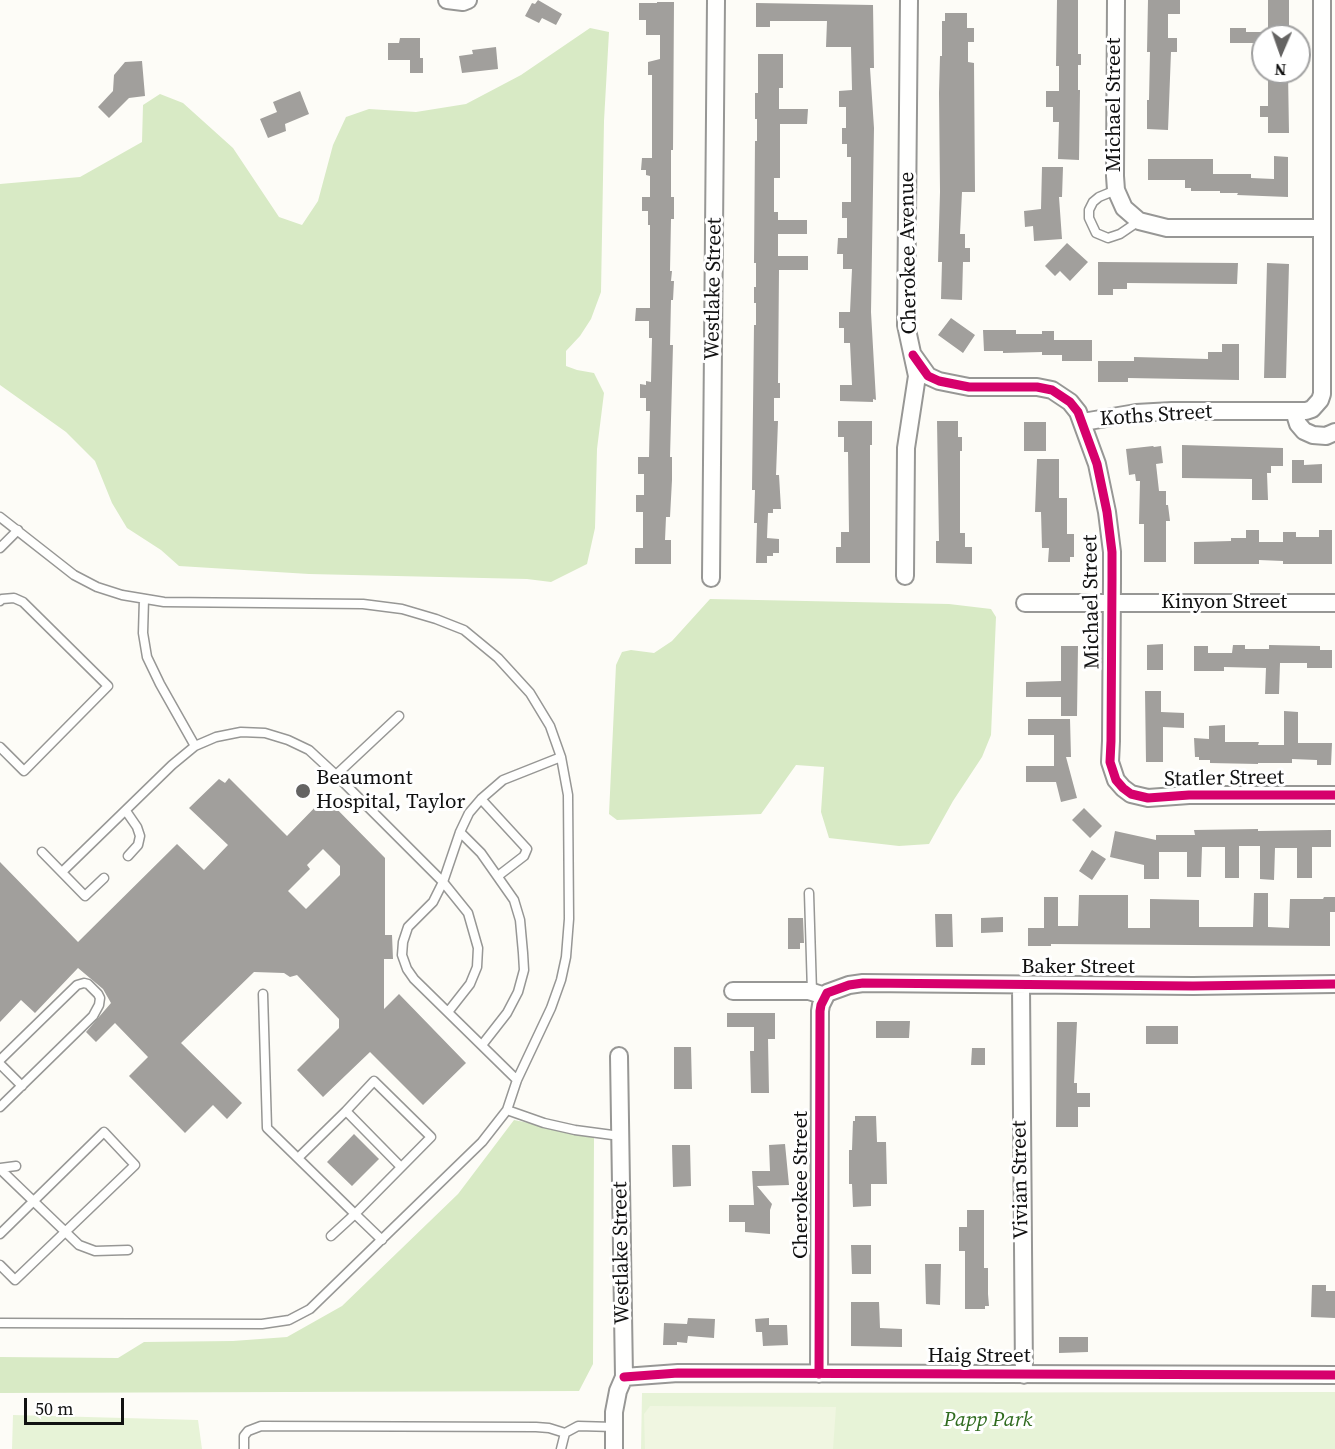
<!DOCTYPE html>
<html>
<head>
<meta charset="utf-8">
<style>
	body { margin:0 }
	#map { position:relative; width:1335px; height:1449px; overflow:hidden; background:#fdfcf7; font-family:"Source Serif 4",serif }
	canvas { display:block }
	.north { position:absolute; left:1251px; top:24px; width:60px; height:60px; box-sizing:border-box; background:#fff; border:2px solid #a0a0a0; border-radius:50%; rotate:182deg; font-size:16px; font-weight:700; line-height:24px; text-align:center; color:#111 }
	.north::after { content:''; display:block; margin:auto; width:21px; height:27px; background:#646362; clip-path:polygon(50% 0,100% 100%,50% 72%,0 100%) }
	.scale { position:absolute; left:24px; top:1398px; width:100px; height:27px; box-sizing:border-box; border:3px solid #111; border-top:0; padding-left:8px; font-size:18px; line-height:21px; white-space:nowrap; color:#111; -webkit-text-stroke:4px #fff; paint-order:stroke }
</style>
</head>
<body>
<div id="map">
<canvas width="1335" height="1449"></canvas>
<div class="north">N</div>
<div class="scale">50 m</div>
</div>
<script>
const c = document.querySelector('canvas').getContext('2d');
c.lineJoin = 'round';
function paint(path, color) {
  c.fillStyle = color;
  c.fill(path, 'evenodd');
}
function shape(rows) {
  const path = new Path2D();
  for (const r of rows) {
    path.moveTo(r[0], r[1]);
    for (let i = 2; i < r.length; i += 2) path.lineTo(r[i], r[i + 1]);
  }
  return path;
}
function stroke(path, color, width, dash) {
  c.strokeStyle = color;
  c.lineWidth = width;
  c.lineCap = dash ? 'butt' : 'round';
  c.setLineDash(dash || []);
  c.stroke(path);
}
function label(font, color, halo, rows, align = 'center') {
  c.font = font + ' "Source Serif 4",serif';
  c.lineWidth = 6;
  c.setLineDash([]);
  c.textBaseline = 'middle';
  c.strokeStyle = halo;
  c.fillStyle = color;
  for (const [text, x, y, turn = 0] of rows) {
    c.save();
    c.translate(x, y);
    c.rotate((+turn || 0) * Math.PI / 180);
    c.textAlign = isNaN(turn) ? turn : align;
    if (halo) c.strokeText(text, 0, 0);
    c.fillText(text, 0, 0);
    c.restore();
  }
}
paint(shape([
	[1335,1392,1335,1449,641,1449,642,1393],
	[13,1415,198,1420,202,1449,12,1449]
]), '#e7f3d7');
paint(shape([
	[590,28,609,32,604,121,601,292,591,319,580,336,566,351,566,366,577,370,594,373,604,393,597,449,595,528,587,564,551,582,527,579,309,574,179,566,161,550,127,528,112,503,95,461,66,432,0,385,0,184,80,177,142,142,143,105,160,94,183,103,233,148,279,217,302,225,318,201,333,145,346,117,369,109,416,112,466,104,521,75],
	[710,599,949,604,991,609,996,617,991,735,982,757,953,801,929,844,899,846,829,838,821,812,824,767,796,765,761,814,617,820,609,814,616,665,622,652,631,650,654,653,672,641],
	[514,1120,594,1136,593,1364,579,1391,0,1393,0,1357,118,1358,144,1342,233,1341,287,1337,342,1306,458,1194]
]), '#d8eac5');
paint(shape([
	[650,1406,836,1407,833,1449,645,1449,644,1414]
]), '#f0f6e1');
paint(shape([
	[538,0,562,14,556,25,542,18,539,23,525,16,532,3,535,4],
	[1057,0,1078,0,1078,54,1081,54,1081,65,1078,65,1078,90,1080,90,1079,160,1058,159,1059,122,1053,122,1053,107,1046,107,1046,91,1059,91,1059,66,1056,66],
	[1148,0,1180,0,1180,14,1168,14,1168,38,1177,38,1177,52,1171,52,1168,130,1147,129,1147,100,1149,100,1150,52,1147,52],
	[1268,0,1289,0,1289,36,1268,36],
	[657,2,674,2,673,150,671,150,671,197,674,197,674,219,671,219,670,271,672,271,671,281,674,281,673,300,671,300,670,345,673,345,670,457,672,457,672,480,670,517,666,517,665,540,671,540,671,564,635,564,635,548,643,548,643,512,636,512,636,495,644,495,644,474,638,474,638,457,649,457,650,411,646,411,646,398,640,398,640,384,646,385,646,381,651,382,652,338,649,338,649,321,635,321,636,308,650,308,650,225,648,225,648,211,642,211,642,197,650,197,650,176,646,175,646,170,641,170,642,158,652,158,652,75,648,75,648,62,660,59,660,35,646,35,646,20,639,20,639,3,657,3],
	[756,3,873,5,874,68,870,68,874,128,871,312,876,400,873,399,873,402,840,401,840,385,852,385,850,343,844,343,844,328,839,328,839,312,850,312,852,269,843,269,843,254,837,254,838,238,847,238,847,218,842,218,842,202,851,202,851,157,847,157,847,144,842,144,842,128,846,128,846,107,839,107,839,91,852,90,851,47,826,47,827,21,770,21,770,27,756,27],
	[945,13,967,13,967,28,974,28,974,42,968,42,968,62,974,63,975,192,962,192,960,234,965,234,965,248,970,248,970,262,963,262,962,300,941,299,942,262,938,262,940,192,939,93,940,56,942,56,942,21,945,21],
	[1230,28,1246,28,1246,32,1263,32,1263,43,1230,43],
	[400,38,420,38,420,58,423,58,423,73,410,73,410,60,388,60,388,43,399,43],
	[496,47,498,69,462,73,459,56,473,54,472,50],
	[758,54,783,54,783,88,779,88,779,109,808,109,807,124,780,124,780,178,774,178,774,212,778,212,778,220,807,220,807,234,778,234,778,256,808,256,808,270,779,270,778,383,780,383,780,398,774,398,774,421,778,421,776,475,779,475,781,509,773,509,773,513,768,513,767,538,779,539,779,553,773,553,773,556,767,556,767,563,756,563,757,523,754,523,755,490,752,490,754,325,756,325,756,303,754,303,754,287,756,287,756,263,754,263,755,141,757,141,757,119,755,119,755,93,758,93],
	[142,61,145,96,129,98,109,118,98,107,113,91,114,75,125,62],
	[1268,72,1288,72,1289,133,1268,133,1268,117,1260,117,1260,106,1268,106],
	[300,91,309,114,285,124,286,131,268,138,260,119,277,112,273,102],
	[1274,156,1288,157,1288,197,1237,195,1238,193,1220,193,1220,191,1191,191,1191,188,1185,188,1185,180,1148,180,1148,159,1213,159,1213,174,1251,174,1251,178,1274,179],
	[1042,167,1063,167,1062,197,1059,197,1062,239,1034,241,1033,226,1025,227,1024,211,1041,209],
	[1067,243,1088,262,1070,281,1060,271,1055,276,1045,266],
	[1098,262,1238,263,1237,284,1127,283,1127,289,1113,289,1113,295,1098,295],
	[1267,263,1289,264,1286,378,1264,378],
	[951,318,975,335,963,353,938,335],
	[983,330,1016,330,1016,334,1042,334,1042,331,1054,331,1054,340,1092,340,1092,361,1062,361,1062,355,1042,355,1042,352,1003,353,1003,351,984,351],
	[1222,344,1239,344,1239,380,1128,378,1128,382,1098,382,1098,361,1134,361,1134,357,1208,359,1208,352,1222,352],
	[838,421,872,421,872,445,870,445,870,563,836,563,836,547,841,547,841,532,849,532,848,452,844,452,844,437,838,437],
	[937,421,958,421,958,437,962,437,962,451,960,451,960,533,965,533,965,547,972,547,972,564,936,563,936,541,939,541],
	[1024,422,1046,422,1046,451,1024,451],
	[1182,445,1283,448,1283,466,1271,466,1271,473,1267,473,1268,500,1252,500,1252,479,1182,478],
	[1153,446,1154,447,1161,446,1163,463,1156,464,1159,491,1166,491,1166,505,1168,505,1170,521,1166,521,1166,562,1144,562,1144,524,1139,524,1140,481,1136,481,1135,474,1129,475,1126,449],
	[1037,459,1059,459,1059,498,1067,498,1067,534,1074,534,1074,557,1070,557,1070,562,1048,562,1049,548,1042,548,1041,512,1035,512],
	[1292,460,1304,460,1304,465,1322,464,1322,483,1292,483],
	[1246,530,1259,530,1259,542,1283,542,1283,532,1296,532,1296,537,1319,537,1319,530,1332,530,1332,564,1283,564,1283,561,1259,560,1259,564,1194,564,1194,542,1231,541,1231,538,1246,538],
	[1163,644,1163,670,1147,670,1147,645],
	[1233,645,1245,645,1245,649,1269,649,1269,645,1320,646,1320,650,1332,650,1332,668,1307,668,1307,663,1280,663,1279,694,1265,694,1266,668,1224,667,1224,671,1194,671,1194,646,1208,646,1208,653,1232,653],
	[1061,646,1078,646,1077,716,1061,716,1061,697,1026,697,1026,682,1061,681],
	[1145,691,1161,691,1161,712,1184,713,1184,728,1163,727,1163,762,1146,762],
	[1284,711,1298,712,1298,743,1332,743,1331,765,1317,765,1317,760,1292,759,1292,763,1258,763,1258,764,1210,763,1210,760,1199,760,1199,757,1195,757,1194,738,1209,739,1209,726,1225,725,1225,742,1259,742,1258,745,1284,745],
	[1028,719,1070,719,1071,757,1066,757,1077,798,1061,802,1056,782,1026,782,1026,766,1054,766,1054,735,1028,735],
	[229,778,287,836,325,797,385,858,385,935,392,935,393,959,384,959,384,1009,399,994,466,1063,423,1105,370,1052,323,1097,297,1070,339,1028,339,1019,297,975,290,977,284,973,254,972,181,1043,242,1103,227,1119,213,1105,185,1133,129,1076,148,1057,115,1023,96,1042,86,1032,111,1003,103,989,78,968,35,1013,21,1000,0,1022,0,862,78,942,177,844,204,870,228,845,189,808,219,779,225,783],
	[323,849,340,866,340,875,306,909,288,891,310,869,307,865],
	[1084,808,1102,826,1090,838,1072,820],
	[1258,829,1258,831,1331,830,1331,847,1312,847,1312,878,1297,878,1297,848,1275,848,1274,880,1260,879,1260,846,1239,846,1239,878,1225,878,1225,847,1202,847,1201,877,1187,877,1187,852,1159,852,1159,879,1144,879,1144,865,1110,857,1115,831,1156,840,1156,835,1195,835,1194,830],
	[1092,850,1106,859,1092,880,1079,871],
	[1254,893,1268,893,1268,927,1289,928,1290,899,1323,899,1324,897,1335,897,1335,912,1330,912,1330,946,1051,944,1051,946,1028,946,1028,928,1044,928,1044,897,1058,897,1058,926,1078,926,1079,895,1128,895,1128,928,1150,928,1150,899,1199,900,1199,927,1253,927],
	[935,914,952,914,953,947,936,947],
	[1003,917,1003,932,981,933,981,918],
	[788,918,803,918,804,943,800,943,800,949,788,949],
	[727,1013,775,1013,775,1039,768,1039,769,1093,751,1093,750,1051,754,1051,754,1027,727,1027],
	[876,1021,910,1021,909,1038,876,1038],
	[1057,1022,1077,1022,1074,1083,1077,1083,1077,1093,1090,1093,1090,1107,1078,1107,1078,1127,1056,1127],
	[1146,1026,1178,1026,1178,1044,1146,1044],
	[674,1047,691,1047,692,1089,674,1089],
	[972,1048,985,1048,985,1065,971,1065],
	[855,1116,876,1116,877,1142,886,1142,887,1184,871,1184,871,1206,853,1207,852,1184,849,1184,849,1150,852,1150,853,1121,855,1121],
	[354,1134,379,1159,352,1186,327,1162],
	[785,1144,789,1185,757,1186,772,1204,770,1210,770,1234,745,1232,745,1222,729,1222,729,1205,754,1205,752,1171,770,1171,769,1145],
	[672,1145,690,1145,691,1186,673,1187],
	[967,1210,984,1210,984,1268,988,1268,988,1294,989,1306,985,1306,985,1309,965,1309,965,1251,959,1251,959,1227,967,1227],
	[851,1245,871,1245,871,1274,852,1274],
	[925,1264,941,1264,940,1305,926,1304],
	[1312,1285,1326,1285,1326,1291,1335,1291,1335,1318,1311,1317],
	[851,1302,879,1302,880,1328,902,1329,902,1347,851,1346],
	[688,1318,715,1319,714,1338,688,1336,687,1343,677,1342,677,1345,663,1345,664,1323,687,1324],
	[769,1318,769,1325,787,1325,788,1345,763,1346,762,1332,756,1332,755,1319],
	[1059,1337,1088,1337,1088,1352,1059,1353]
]), '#a19f9c');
const lane = shape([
	[1116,190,1099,197,1093,202,1089,210,1089,218,1096,233,1108,238,1120,234,1139,221],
	[0,517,74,575,97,587,122,595,164,602,363,604,402,609,436,619,464,630,498,658,530,693,550,726,561,757,568,795,569,919,566,957,561,980,551,1008,517,1080,507,1110,482,1142,310,1309,289,1320,262,1324,0,1323],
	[0,548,18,530],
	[144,599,143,633,147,657,160,684,195,746],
	[0,601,2,599,14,598,23,602,108,686,24,771,0,747],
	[336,775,399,716],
	[481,799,527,849,524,856,498,876],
	[126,811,137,827,140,836,138,845,128,856],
	[460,832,481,853,514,900,520,920,523,953,524,970,518,992,507,1013,482,1045],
	[42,852,85,896,104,878],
	[62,872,172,765,195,746,216,737,241,732,265,733,288,740,309,750,336,775,443,882,468,913,478,948,477,967,470,984,448,1012],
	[809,893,812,992],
	[263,994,267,1128,355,1214,331,1236],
	[0,1060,77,985,84,983,88,984,98,994,100,998,99,1005,93,1016,0,1107],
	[0,1064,22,1086],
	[517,1080,414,979,407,969,402,955,403,942,408,927,433,902,443,882,460,832,469,813,481,799,503,780,561,757],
	[507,1110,544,1123,575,1130,620,1136],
	[298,1158,346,1111],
	[0,1168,16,1166],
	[0,1169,79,1245,95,1251,128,1250],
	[0,1234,104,1132,135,1165,15,1280,0,1265],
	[382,1240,355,1214,431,1137,374,1081,346,1111,401,1167],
	[244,1449,244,1436,248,1431,261,1426,536,1427,549,1428,565,1433],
	[561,1449,565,1433,578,1426,614,1427]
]);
const street = shape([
	[447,0,463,2,468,0],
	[1116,0,1115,176,1116,190,1124,208,1139,221,1167,228,1321,228],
	[913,355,928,376,939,381,969,387,1037,387,1052,390,1070,402,1078,412,1097,464,1107,512,1112,552,1112,580,1111,741,1110,762,1116,780,1123,788,1131,794,1148,798,1189,795,1335,795],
	[1294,411,1298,424,1304,431,1313,435,1326,436,1335,432],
	[1083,422,1136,413,1172,411,1306,411,1312,409,1320,400,1322,394,1322,0],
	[905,576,906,448,917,376,906,325,909,0],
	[711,578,716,0],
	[1025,603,1335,603],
	[1021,986,1024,1375],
	[733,991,809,991,825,996],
	[819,1374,820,1011,821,1005,827,993,849,985,863,983,1193,986,1335,984],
	[624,1377,678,1373,1335,1375],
	[614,1449,614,1412,618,1391,624,1377,619,1056]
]);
stroke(lane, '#979795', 11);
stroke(street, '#979795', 20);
stroke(lane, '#fffffe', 8);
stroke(street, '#fffffe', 16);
stroke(shape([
	[913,355,928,376,939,381,969,387,1037,387,1052,390,1070,402,1078,412,1097,464,1107,512,1112,552,1112,580,1111,741,1110,762,1116,780,1123,788,1131,794,1148,798,1189,795,1335,795],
	[819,1374,820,1011,821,1005,827,993,849,985,863,983,1193,986,1335,984],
	[624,1377,678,1373,1335,1375]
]), '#d6006c', 9);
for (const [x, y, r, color] of [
	[303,791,8,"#646362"]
]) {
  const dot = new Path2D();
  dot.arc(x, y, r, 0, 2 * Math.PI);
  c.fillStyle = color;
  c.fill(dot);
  stroke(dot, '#fff', 2);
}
label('21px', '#111', '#fff', [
	["Michael Street",1115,105,-90],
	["Cherokee Avenue",909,253,-91],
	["Westlake Street",714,289,-89],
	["Koths Street",1156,416,-4],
	["Michael Street",1092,602,-91],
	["Kinyon Street",1224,603],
	["Statler Street",1224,779,-1],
	["Baker Street",1078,968],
	["Vivian Street",1021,1180,-91],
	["Cherokee Street",802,1185,-90],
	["Westlake Street",622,1253,-91],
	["Haig Street",979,1357]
]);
label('21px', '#111', '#fff', [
	["Beaumont",316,779],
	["Hospital, Taylor",316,803]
], 'left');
label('italic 21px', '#2f6b1f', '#fff', [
	["Papp Park",988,1421]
]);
</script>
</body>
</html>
